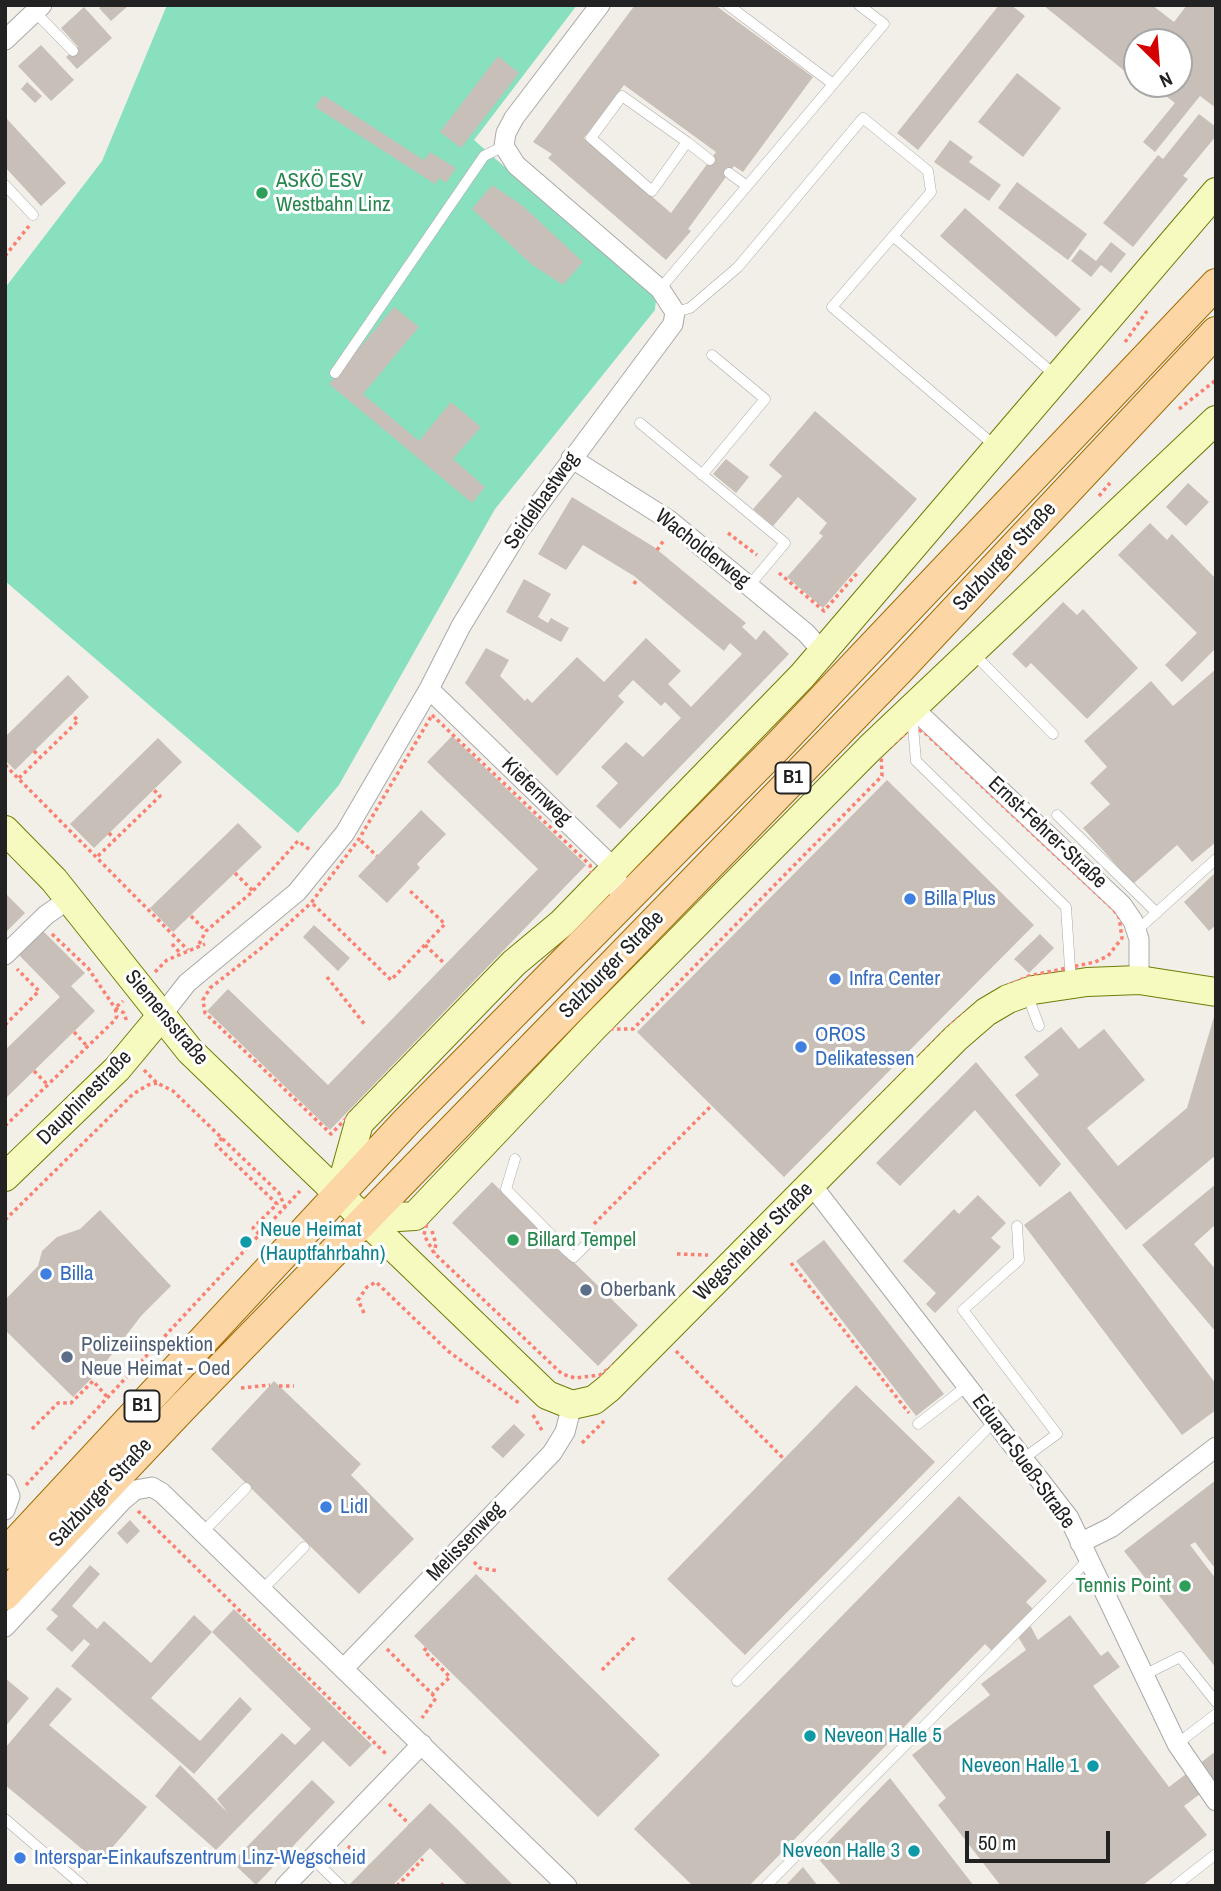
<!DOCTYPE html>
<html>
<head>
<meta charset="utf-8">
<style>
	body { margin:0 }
	#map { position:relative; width:1221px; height:1891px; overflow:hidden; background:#f2efe9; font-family:"Archivo Narrow",sans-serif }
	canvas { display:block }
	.frame { position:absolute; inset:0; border:7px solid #222; pointer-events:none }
	.north { position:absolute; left:1123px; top:28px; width:70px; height:70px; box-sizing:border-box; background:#fff; border:2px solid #a7a7a7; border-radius:50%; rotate:155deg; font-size:19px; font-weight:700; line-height:28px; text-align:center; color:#222 }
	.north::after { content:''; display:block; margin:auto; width:24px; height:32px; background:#d40000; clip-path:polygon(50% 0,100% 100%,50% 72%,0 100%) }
	.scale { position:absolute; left:965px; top:1831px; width:145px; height:32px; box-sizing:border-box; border:4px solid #222; border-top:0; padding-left:9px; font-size:21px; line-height:24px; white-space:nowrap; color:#222; -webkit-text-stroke:5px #fff; paint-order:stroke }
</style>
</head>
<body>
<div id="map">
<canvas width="1221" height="1891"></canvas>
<div class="frame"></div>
<div class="north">N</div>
<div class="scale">50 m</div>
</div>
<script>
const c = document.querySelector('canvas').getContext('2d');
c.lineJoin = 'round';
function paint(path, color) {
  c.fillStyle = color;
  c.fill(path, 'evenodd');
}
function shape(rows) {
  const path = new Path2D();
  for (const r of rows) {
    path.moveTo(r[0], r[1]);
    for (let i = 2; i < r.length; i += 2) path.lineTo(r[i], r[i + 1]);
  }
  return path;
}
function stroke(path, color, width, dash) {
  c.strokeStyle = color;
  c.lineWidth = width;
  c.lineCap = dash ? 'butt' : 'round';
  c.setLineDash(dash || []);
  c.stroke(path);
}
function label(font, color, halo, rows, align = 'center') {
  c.font = font + ' "Archivo Narrow",sans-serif';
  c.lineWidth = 6;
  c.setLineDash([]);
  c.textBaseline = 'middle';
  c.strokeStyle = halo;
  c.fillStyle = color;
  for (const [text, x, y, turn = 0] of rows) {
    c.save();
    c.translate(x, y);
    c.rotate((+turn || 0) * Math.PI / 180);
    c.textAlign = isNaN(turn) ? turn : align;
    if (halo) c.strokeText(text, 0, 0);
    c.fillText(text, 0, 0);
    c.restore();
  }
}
paint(shape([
	[167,5,577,5,474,140,656,299,655,310,495,509,339,785,298,833,5,581,5,288,102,161]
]), '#88e0be');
paint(shape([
	[103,5,129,5,111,21,99,8],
	[635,5,715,5,813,77,743,172,734,166,688,229,691,231,666,260,548,158,552,154,533,142],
	[624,85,716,152,671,213,584,138],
	[999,5,1011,5,1025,16,918,150,897,133],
	[1043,5,1152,5,1174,22,1187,5,1216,7,1216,108,1200,96,1155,152,1143,142,1175,103,1162,93,1158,98,1141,84,1179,84,1179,42,1137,42,1137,81],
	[84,7,112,38,77,69,66,57,78,47,61,28],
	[41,45,74,80,51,101,18,66],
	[498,56,519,73,461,148,440,132],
	[1017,73,1061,108,1023,157,978,122],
	[27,82,42,96,35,103,21,89],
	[323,95,424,160,430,152,456,168,446,183,439,178,435,184,315,107],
	[1199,114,1216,127,1216,136,1183,176,1188,179,1133,247,1103,223,1158,155,1163,159],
	[7,119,66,183,41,206,5,167],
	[950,140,973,157,969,162,1001,185,989,201,934,162],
	[1017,182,1087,234,1068,260,998,208],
	[492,185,523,206,583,262,563,285,531,264,472,209],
	[965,208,1081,309,1056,337,940,236],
	[1111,242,1126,254,1111,273,1101,265,1091,277,1071,261,1080,249,1096,261],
	[394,307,419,327,363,394,419,441,451,402,481,427,453,459,485,487,472,503,329,384],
	[815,411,917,499,823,608,787,577,823,536,819,533,827,523,798,497,773,526,753,509,782,476,769,465],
	[726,459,749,477,736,493,713,474],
	[1188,483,1209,502,1186,526,1166,507],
	[572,497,654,547,746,623,742,627,756,640,764,630,789,654,620,829,596,806,618,783,601,767,626,742,643,757,681,718,665,702,661,706,633,680,618,696,624,702,557,776,465,683,486,648,509,660,500,676,525,701,527,698,532,703,577,657,604,682,646,638,681,671,668,684,691,707,742,654,730,643,724,651,634,576,583,545,566,570,538,554],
	[1150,523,1167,540,1172,534,1216,579,1216,648,1182,682,1165,665,1197,633,1118,555],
	[524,579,551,594,538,617,548,623,551,618,569,628,561,642,506,612],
	[1063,602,1077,615,1083,609,1138,668,1087,719,1031,663,1026,668,1012,654],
	[1216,669,1216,842,1192,862,1177,845,1133,884,1083,828,1110,804,1090,783,1107,767,1084,741,1151,681,1173,706],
	[68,675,89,697,15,770,5,760,5,737],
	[452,736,586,865,330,1130,207,1011,228,989,328,1085,538,869,427,762],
	[158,738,182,762,94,848,70,824],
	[887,780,1034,925,784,1177,637,1032],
	[421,810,446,834,417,864,420,868,387,903,358,876],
	[238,823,262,847,173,932,150,908],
	[1216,872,1216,925,1209,931,1184,902],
	[5,893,25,913,5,933],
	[314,925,350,958,338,971,303,937],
	[43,931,85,973,71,986,95,1011,5,1099,5,1050,60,997,19,955],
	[1040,934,1054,948,1029,973,1014,959],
	[1216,1010,1216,1155,1126,1230,1015,1095,1039,1075,1024,1057,1061,1027,1079,1049,1104,1029,1145,1080,1087,1128,1118,1166,1187,1108],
	[976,1062,1061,1164,1040,1187,975,1110,900,1186,876,1163],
	[492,1182,638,1325,598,1366,452,1223],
	[1216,1184,1216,1224,1194,1244,1216,1270,1216,1332,1142,1245],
	[1070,1191,1216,1384,1216,1410,1182,1435,1024,1225],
	[978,1195,1006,1223,991,1238,1001,1247,935,1313,926,1304,936,1293,903,1261,954,1209,959,1214],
	[100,1210,171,1286,141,1316,99,1371,73,1397,5,1330,5,1300,38,1266,42,1251,57,1237,80,1229],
	[824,1240,944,1394,916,1416,796,1261],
	[274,1381,361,1464,351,1475,414,1539,359,1594,211,1449],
	[856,1385,935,1462,745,1655,667,1579],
	[514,1424,525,1435,503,1458,491,1447],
	[1216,1480,1216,1564,1213,1566,1195,1542,1190,1545,1216,1579,1216,1668,1124,1551],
	[959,1496,1047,1581,1026,1602,1038,1614,1029,1623,1038,1640,1070,1615,1101,1656,1108,1651,1120,1667,1093,1686,1169,1787,1216,1751,1216,1782,1184,1806,1207,1835,1142,1886,1001,1886,938,1805,946,1798,912,1755,990,1695,981,1684,1026,1650,1017,1635,997,1656,985,1644,749,1886,693,1886,634,1829],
	[130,1520,140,1531,127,1544,117,1533],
	[90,1565,100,1574,72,1606,97,1629,104,1621,151,1663,194,1615,212,1632,151,1698,200,1741,240,1697,252,1709,194,1774,71,1666,90,1644,84,1639,72,1652,46,1629,58,1616,51,1610],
	[476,1574,660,1755,598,1817,414,1636],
	[234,1609,372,1745,350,1767,323,1741,216,1850,155,1796,180,1765,228,1813,217,1799,282,1733,295,1745,311,1729,212,1632],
	[5,1678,29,1698,5,1727],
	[57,1687,72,1699,49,1725,147,1807,99,1863,5,1785,5,1748],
	[890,1778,922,1819,974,1886,842,1886,815,1855],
	[312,1780,335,1802,256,1885,232,1862],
	[430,1803,453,1825,514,1886,468,1886,430,1848,392,1886,348,1886],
	[803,1867,818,1886,785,1886]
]), '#c7bfb8');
const lane = shape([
	[728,5,833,84],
	[35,12,73,51],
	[687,142,652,191,591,138,622,96,687,142,710,160],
	[729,173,747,186],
	[5,185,33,215],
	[893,236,1055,375],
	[660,289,884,24,859,5],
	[675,312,690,308,738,267,863,118,928,171,931,192,832,307,994,445],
	[335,373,484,156,504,146],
	[640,423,785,543,749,586],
	[702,475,765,399,712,355],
	[972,652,1053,734],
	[912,715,916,761,1066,907,1071,983],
	[1057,815,1157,913],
	[1135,928,1144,924,1216,859],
	[1027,994,1039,1026],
	[515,1159,506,1189,567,1251,574,1257,594,1237],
	[1017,1226,1019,1260,963,1310,1057,1434,1023,1459],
	[918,1424,967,1386],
	[203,1532,246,1488],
	[262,1590,304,1547],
	[1144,1675,1180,1657,1216,1702],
	[737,1681,994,1422],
	[1177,1744,1216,1714],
	[5,1819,83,1886],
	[312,1858,341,1886],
	[766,1886,1088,1560],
	[1175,1886,1216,1854]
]);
const street = shape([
	[5,40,42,5],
	[571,458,669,520,806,633,823,652],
	[429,689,615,869,622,906],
	[913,708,1122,905,1133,921,1139,939,1139,980],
	[5,955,46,915,69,899],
	[162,1015,187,983,297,892,345,833,429,689,461,626,519,531,673,324,675,312,660,289,516,165,504,146,506,133,514,118,600,5],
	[811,1184,1069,1518,1177,1744,1216,1801],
	[5,1484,10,1496,5,1510],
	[1080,1543,1112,1527,1216,1447],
	[5,1627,122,1501,135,1490,152,1487,162,1493,567,1886],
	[344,1668,552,1453,565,1432,572,1405],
	[285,1886,422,1744]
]);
const secondary = shape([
	[5,830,54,880,190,1051,547,1395,572,1405,594,1400,609,1388,956,1038,986,1012,1008,999,1033,990,1087,982,1139,980,1216,992],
	[5,1177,117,1069,162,1015],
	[339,1195,359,1123,514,963,562,923,802,676,1216,192],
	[365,1219,415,1216,593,1028,870,748,1216,420]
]);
const primary = shape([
	[5,1554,407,1121,780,744,1216,284],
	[5,1595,182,1408,898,671,1216,332]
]);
stroke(lane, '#a9a9a9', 11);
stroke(street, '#a9a9a9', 21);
stroke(secondary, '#707d05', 30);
stroke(primary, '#a06b00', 32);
stroke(shape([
	[5,256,29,226],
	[1125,342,1147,311],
	[1179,409,1216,380],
	[1099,496,1110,483],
	[728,533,757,555],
	[657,550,664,540],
	[779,573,824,611,859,571],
	[634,584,637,579],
	[432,715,590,865,592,875,543,927,506,954,331,1134,205,1013,203,1000,210,988,264,946,311,903,359,839,432,715],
	[912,728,924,732,1113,909,1119,917,1122,938,1108,956,1095,962,1029,976,1002,988,956,1020,623,1358,600,1375,575,1378,562,1374,434,1253,424,1235,428,1218,608,1029,633,1029,882,776,881,754,912,728],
	[34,751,40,757],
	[5,765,188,950],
	[19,778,78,721,72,714],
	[109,833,115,840],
	[361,841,377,856],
	[98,856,160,796,154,790],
	[235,873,253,891],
	[313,904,391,980,445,924,408,889],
	[191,916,206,931],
	[52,934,88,968,115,1008,124,1013,127,1022],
	[172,944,181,954],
	[199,944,206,931,251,893,298,841,310,850],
	[425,945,445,964],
	[155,972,167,960,205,944],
	[327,977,366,1026],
	[5,1025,39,991,17,969],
	[74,1032,87,1046],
	[144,1070,157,1083,173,1091,279,1193,285,1207],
	[34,1071,48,1085],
	[5,1126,115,1020,117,1016,115,1008,123,1001],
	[222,1138,216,1145,277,1204,253,1228,260,1235],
	[5,1220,133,1094,148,1085,157,1083],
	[594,1224,711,1106],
	[432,1231,436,1244,434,1253],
	[677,1254,708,1255],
	[791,1263,909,1413],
	[364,1313,358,1300,367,1287,376,1282,448,1351,519,1403],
	[676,1351,784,1459],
	[279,1386,294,1386],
	[241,1388,270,1385],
	[533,1415,543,1432],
	[32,1429,58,1403,71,1403,93,1381,108,1398],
	[582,1443,604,1421],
	[26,1485,300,1191],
	[138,1511,387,1755],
	[474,1562,480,1568,499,1571],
	[426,1648,424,1651,450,1677,432,1694],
	[387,1649,436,1698,422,1718],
	[602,1670,635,1637],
	[389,1804,409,1824],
	[348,1846,368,1866],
	[397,1886,423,1859],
	[441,1886,445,1881]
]), '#fa8072', 3.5, [3.5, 3.5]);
stroke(lane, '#fff', 10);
stroke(street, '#fff', 19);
stroke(secondary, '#f7fabf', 28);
stroke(primary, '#fcd6a4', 30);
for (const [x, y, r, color] of [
	[262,193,7,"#2e9e5b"],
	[910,899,7,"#3f7fe0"],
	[835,979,7,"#3f7fe0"],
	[801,1047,7,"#3f7fe0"],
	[513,1240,7,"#2e9e5b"],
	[246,1242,7,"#0f9aa8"],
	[46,1274,7,"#3f7fe0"],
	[586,1290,7,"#5c6f8a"],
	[67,1357,7,"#5c6f8a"],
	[326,1507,7,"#3f7fe0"],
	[1185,1586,7,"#2e9e5b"],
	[810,1736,7,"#0f9aa8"],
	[1093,1766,7,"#0f9aa8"],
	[914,1851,7,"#0f9aa8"],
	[20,1858,7,"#3f7fe0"]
]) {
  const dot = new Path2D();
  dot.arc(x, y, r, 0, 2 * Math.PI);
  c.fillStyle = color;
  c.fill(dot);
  stroke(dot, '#fff', 2.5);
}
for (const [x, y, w] of [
	[793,778,35],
	[142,1406,35]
]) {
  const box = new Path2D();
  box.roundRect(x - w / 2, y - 15.5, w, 31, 5);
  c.fillStyle = '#fff';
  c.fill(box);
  stroke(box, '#222', 2);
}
label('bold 19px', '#222', null, [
	["B1",793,778],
	["B1",142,1406]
]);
label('21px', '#27864d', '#fff', [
	["ASKÖ ESV",276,181],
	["Westbahn Linz",276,205],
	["Billard Tempel",527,1240],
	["Tennis Point",1171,1586,"right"]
], 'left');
label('21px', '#222', '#fff', [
	["Seidelbastweg",542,501,-55],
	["Wacholderweg",702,549,38],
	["Salzburger Straße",1005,557,-47],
	["Kiefernweg",536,792,44],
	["Ernst-Fehrer-Straße",1047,833,43],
	["Salzburger Straße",612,965,-46],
	["Siemensstraße",166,1018,50],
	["Dauphinestraße",85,1098,-45],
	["Wegscheider Straße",754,1242,-45],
	["Eduard-Sueß-Straße",1023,1462,54],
	["Salzburger Straße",101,1493,-47],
	["Melissenweg",466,1542,-46]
]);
label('21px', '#366cbe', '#fff', [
	["Billa Plus",924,899],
	["Infra Center",849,979],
	["OROS",815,1035],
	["Delikatessen",815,1059],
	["Billa",60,1274],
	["Lidl",340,1507],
	["Interspar-Einkaufszentrum Linz-Wegscheid",34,1858]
], 'left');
label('21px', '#0d838f', '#fff', [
	["Neue Heimat",260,1230],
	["(Hauptfahrbahn)",260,1254],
	["Neveon Halle 5",824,1736],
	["Neveon Halle 1",1079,1766,"right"],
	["Neveon Halle 3",900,1851,"right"]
], 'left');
label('21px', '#4e5e75', '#fff', [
	["Oberbank",600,1290],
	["Polizeiinspektion",81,1345],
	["Neue Heimat - Oed",81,1369]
], 'left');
</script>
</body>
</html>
